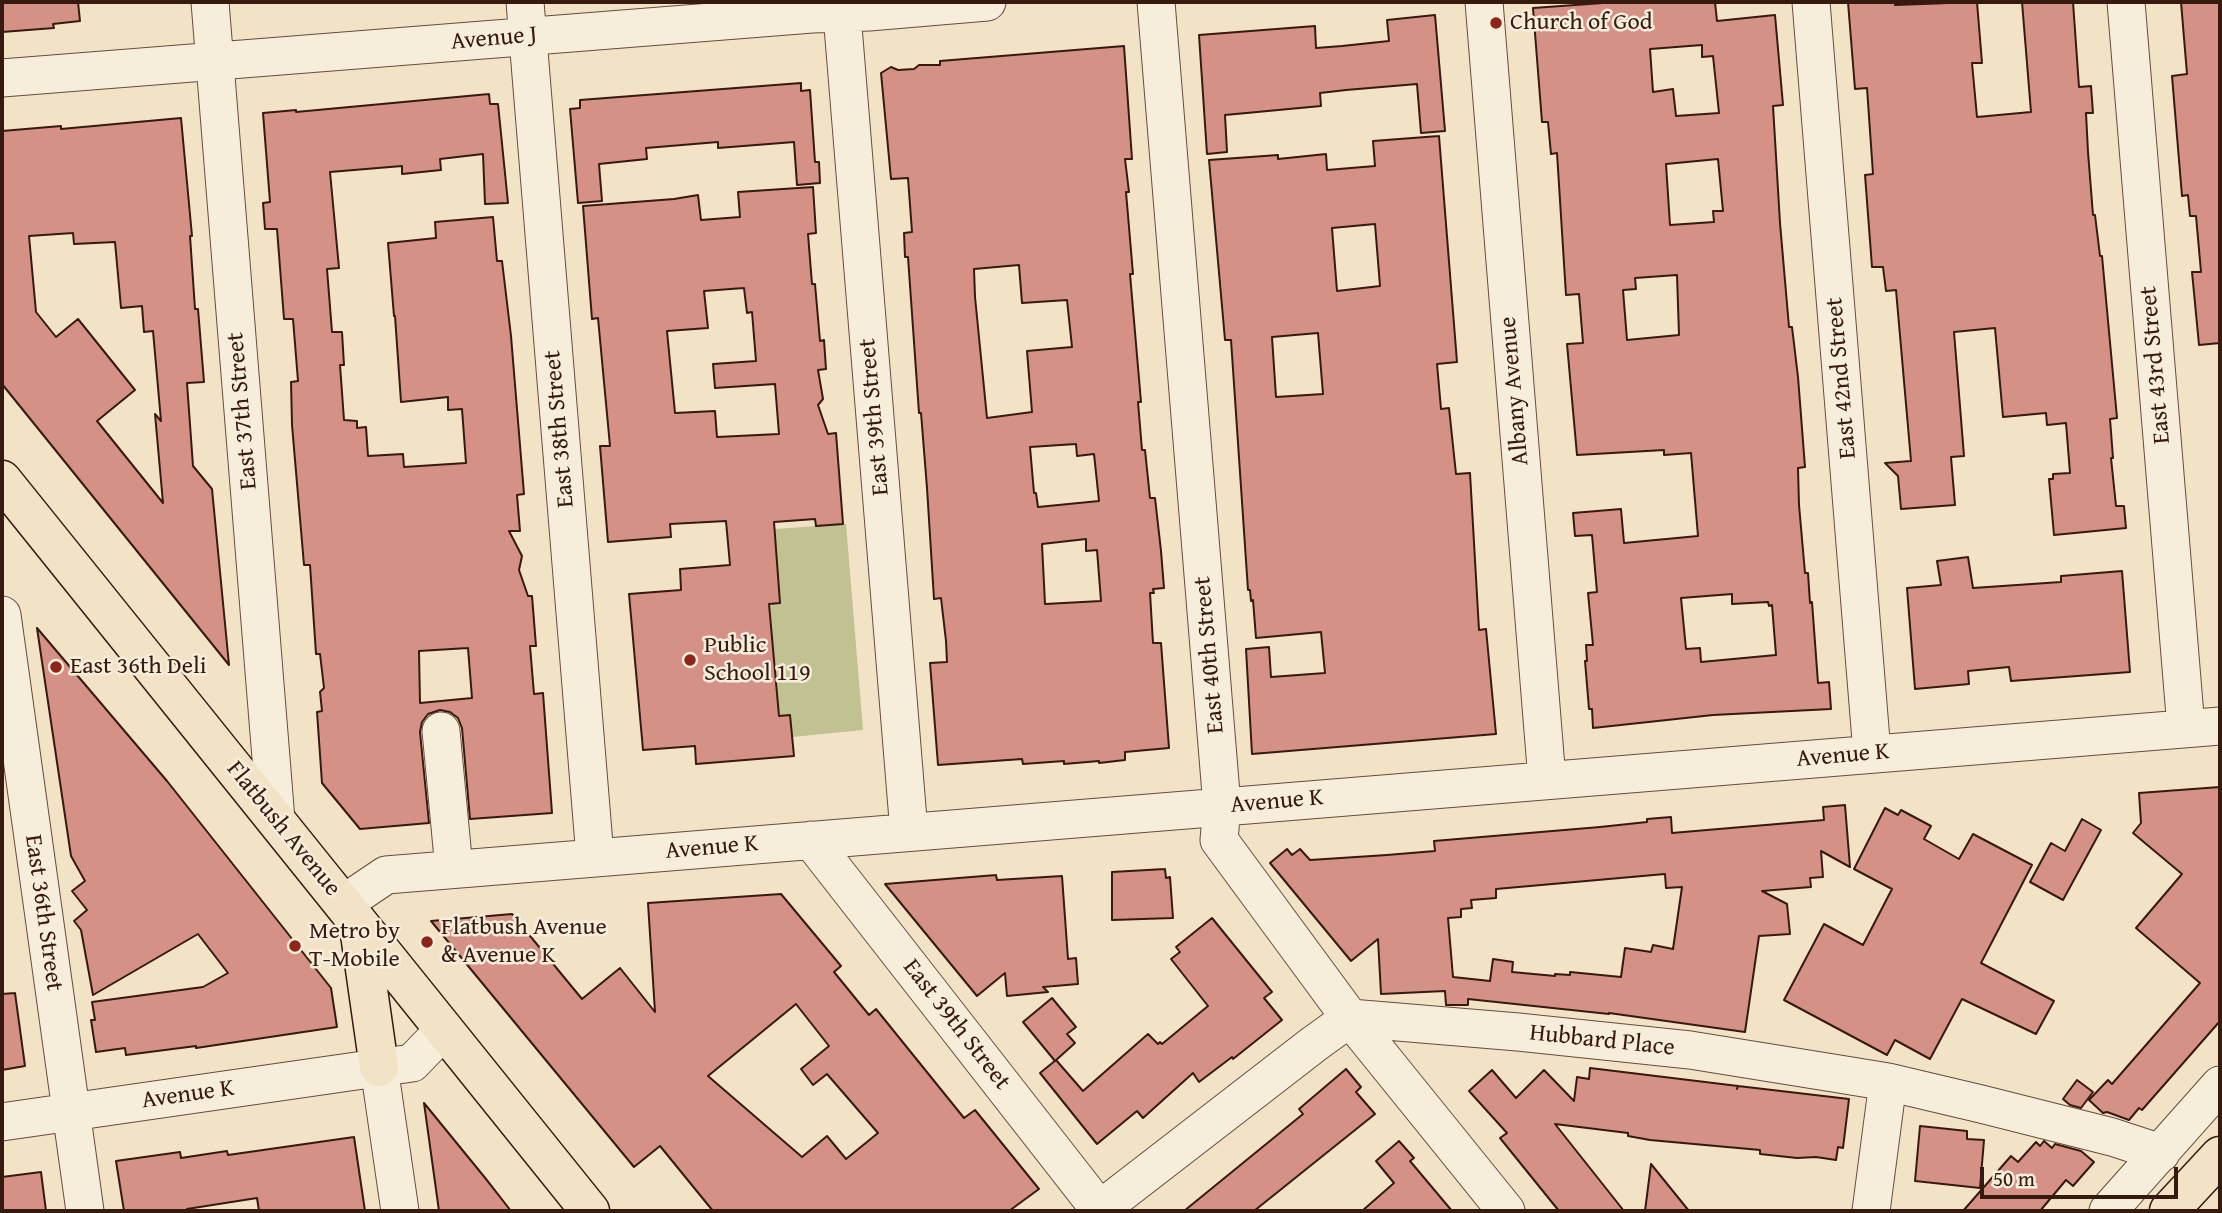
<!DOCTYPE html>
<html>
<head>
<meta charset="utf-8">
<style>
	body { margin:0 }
	#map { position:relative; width:2222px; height:1213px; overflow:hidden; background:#f2e3c7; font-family:"Gentium Book Plus",serif }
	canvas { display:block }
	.frame { position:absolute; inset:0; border:4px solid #361a0f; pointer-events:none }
	.scale { position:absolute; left:1980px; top:1167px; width:198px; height:32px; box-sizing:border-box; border:4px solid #361a0f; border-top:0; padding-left:9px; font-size:21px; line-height:24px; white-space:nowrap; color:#361a0f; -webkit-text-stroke:5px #f7eddb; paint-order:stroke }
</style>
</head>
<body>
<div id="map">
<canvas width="2222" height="1213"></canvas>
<div class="frame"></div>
<div class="scale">50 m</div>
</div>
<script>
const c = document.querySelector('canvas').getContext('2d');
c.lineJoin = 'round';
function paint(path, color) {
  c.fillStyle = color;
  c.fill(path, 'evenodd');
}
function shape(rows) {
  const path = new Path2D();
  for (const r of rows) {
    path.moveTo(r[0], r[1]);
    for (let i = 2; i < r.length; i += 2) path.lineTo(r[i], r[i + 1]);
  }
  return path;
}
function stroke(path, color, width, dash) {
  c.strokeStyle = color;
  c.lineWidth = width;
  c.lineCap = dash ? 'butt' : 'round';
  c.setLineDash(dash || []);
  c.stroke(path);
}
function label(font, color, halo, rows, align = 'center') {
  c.font = font + ' "Gentium Book Plus",serif';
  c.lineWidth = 5;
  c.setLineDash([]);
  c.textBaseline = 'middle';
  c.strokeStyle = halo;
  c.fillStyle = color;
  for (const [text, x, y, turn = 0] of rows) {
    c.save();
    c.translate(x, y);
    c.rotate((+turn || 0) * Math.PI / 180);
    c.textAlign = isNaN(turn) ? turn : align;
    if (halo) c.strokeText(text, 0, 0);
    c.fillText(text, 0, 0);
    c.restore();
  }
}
paint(shape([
	[846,524,863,730,792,737,790,715,779,716,769,604,780,603,775,529]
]), '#c2c191');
const building = shape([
	[2,2,78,2,80,21,53,24,54,28,2,32,2,2],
	[1617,2,1715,2,1717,21,1775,15,1783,105,1773,106,1780,223,1789,327,1792,327,1798,377,1805,467,1798,468,1799,505,1805,573,1808,573,1810,603,1812,602,1818,683,1829,682,1831,709,1713,715,1593,728,1592,709,1589,709,1585,661,1587,661,1586,645,1593,645,1588,593,1597,592,1592,535,1575,536,1573,513,1621,509,1624,543,1698,536,1691,453,1664,455,1664,450,1577,455,1567,344,1583,343,1579,294,1566,295,1557,153,1551,154,1548,122,1542,122,1533,8,1617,2],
	[1702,45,1702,57,1713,56,1719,113,1676,116,1673,89,1653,92,1650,49,1702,45],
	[1718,159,1723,211,1713,211,1714,222,1670,225,1666,164,1718,159],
	[1677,275,1679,335,1627,340,1623,290,1636,289,1635,278,1677,275],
	[1732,594,1732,604,1768,602,1769,606,1772,605,1776,655,1701,662,1700,648,1686,649,1681,598,1732,594],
	[1848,2,1895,2,1895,5,1977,2,1982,63,1972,63,1977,117,2031,112,2022,2,2073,2,2079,87,2091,86,2093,113,2086,113,2088,152,2093,215,2095,215,2100,256,2102,256,2117,418,2110,419,2113,458,2111,458,2116,506,2124,506,2126,528,2054,535,2049,479,2053,479,2053,474,2070,473,2066,423,2047,425,2046,413,2003,417,1995,328,1954,332,1964,456,1951,457,1955,505,1901,509,1898,476,1885,463,1911,461,1896,290,1886,291,1883,267,1872,267,1865,175,1873,174,1867,88,1855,89,1848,2],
	[2181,2,2220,2,2220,343,2199,345,2192,272,2201,272,2196,216,2190,216,2188,195,2182,196,2172,76,2187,74,2181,2],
	[1435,15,1445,131,1421,133,1417,84,1346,90,1320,93,1321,106,1225,115,1227,152,1207,154,1199,35,1315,26,1316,48,1342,46,1389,41,1387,20,1435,15],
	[1124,46,1132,159,1125,159,1129,192,1126,192,1133,274,1130,274,1141,402,1138,402,1142,450,1145,450,1150,498,1155,498,1161,551,1164,588,1153,589,1154,593,1150,593,1153,643,1161,643,1169,748,1125,752,1125,760,1099,763,1099,761,1064,764,1064,761,1023,764,1022,759,938,765,930,663,947,662,946,641,941,598,934,599,927,488,921,413,919,413,908,257,905,257,904,233,912,232,908,178,891,179,881,73,891,67,898,70,914,69,919,65,940,65,940,61,1124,46],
	[1019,265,1022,303,1067,300,1072,347,1027,351,1032,412,987,418,975,297,974,269,1019,265],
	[1076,444,1077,456,1094,454,1099,501,1038,507,1036,493,1034,493,1030,447,1076,444],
	[1086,539,1086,551,1097,550,1101,601,1045,604,1042,544,1086,539],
	[801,83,801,91,810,90,815,162,819,162,820,183,797,185,794,142,718,148,718,142,646,148,647,159,599,164,602,201,578,203,570,109,580,108,580,100,801,83],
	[489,94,490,104,498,104,508,203,485,204,483,154,440,159,441,170,402,174,402,166,330,172,339,268,327,269,332,332,342,332,344,365,340,365,344,420,357,421,357,428,366,427,368,456,403,454,404,467,466,463,462,409,448,410,448,397,401,402,395,316,394,316,388,243,436,238,435,222,493,217,497,261,502,261,511,336,524,494,517,495,520,531,509,531,522,556,519,570,528,596,532,596,536,646,530,646,534,694,543,693,552,813,470,819,462,728,458,718,450,712,440,710,428,714,422,722,420,732,429,823,360,829,322,783,317,712,322,711,320,692,324,688,320,654,316,654,310,565,304,565,292,425,291,382,298,381,293,319,284,319,277,229,265,229,263,203,270,202,263,113,296,110,296,112,489,94],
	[468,648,472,698,420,703,419,651,468,648],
	[181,118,192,236,190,236,195,309,198,309,204,382,187,383,193,466,212,489,229,665,2,384,2,131,61,126,61,129,181,118],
	[73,233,74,244,115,242,121,308,142,306,144,332,153,331,161,421,155,414,163,503,97,421,135,390,78,319,56,337,36,312,29,236,73,233],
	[1439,136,1457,362,1437,364,1441,409,1449,408,1456,474,1470,473,1479,630,1486,629,1496,734,1252,754,1246,649,1269,647,1271,677,1325,673,1321,632,1256,638,1253,600,1251,601,1250,590,1248,590,1231,340,1225,340,1209,160,1278,155,1278,159,1326,154,1327,170,1375,166,1373,141,1439,136],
	[1375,224,1380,286,1337,291,1332,228,1375,224],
	[1318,333,1323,394,1276,397,1272,337,1318,333],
	[813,187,816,233,808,234,812,284,815,284,820,341,824,340,826,369,818,370,823,399,818,405,828,434,836,433,843,524,816,526,815,519,774,522,780,603,769,604,779,716,790,715,794,756,696,764,695,746,643,750,629,594,681,590,680,569,730,565,726,521,670,524,671,537,608,542,600,446,610,446,598,318,592,319,583,206,674,199,698,195,701,220,740,217,738,192,813,187],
	[744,288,747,313,752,312,756,361,713,364,715,388,775,384,779,434,717,437,715,411,675,413,667,331,708,328,704,291,744,288],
	[1968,557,1973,588,2061,582,2061,576,2122,571,2130,672,2011,681,2009,667,1968,671,1969,684,1915,689,1907,588,1941,585,1937,561,1968,557],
	[37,628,167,781,331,988,337,1027,196,1048,196,1046,126,1055,125,1048,96,1052,91,1020,95,1020,92,1002,203,987,228,973,198,934,93,995,81,930,74,921,87,910,72,891,85,881,71,856,37,628],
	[2220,787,2220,1021,2142,1110,2139,1108,2129,1120,2107,1112,2103,1113,2089,1100,2108,1080,2112,1084,2200,983,2136,928,2182,874,2133,833,2141,823,2139,793,2220,787],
	[1845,805,1850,867,1821,851,1823,877,1810,878,1811,887,1762,891,1787,904,1790,934,1759,936,1745,1032,1609,1013,1609,1014,1468,999,1468,1005,1446,1005,1445,991,1381,994,1378,939,1351,961,1270,863,1287,849,1292,855,1300,849,1310,860,1387,855,1435,851,1434,841,1600,827,1647,822,1647,819,1671,817,1672,833,1824,820,1823,807,1845,805],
	[1665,874,1666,888,1682,887,1673,949,1653,945,1651,952,1625,948,1621,977,1570,972,1570,975,1555,974,1555,976,1512,972,1513,962,1493,959,1490,981,1453,977,1448,918,1461,917,1461,909,1472,908,1471,900,1496,898,1496,889,1665,874],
	[1885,808,1898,815,1901,810,1931,826,1924,839,1959,859,1973,834,2032,865,1981,963,2054,1001,2036,1034,1962,999,1930,1059,1895,1040,1887,1055,1784,1000,1824,924,1863,945,1892,889,1854,869,1885,808],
	[2082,819,2101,830,2063,900,2030,882,2051,843,2065,851,2082,819],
	[1165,869,1166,878,1170,877,1173,918,1112,920,1112,872,1165,869],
	[996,875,997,880,1062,876,1068,959,1076,958,1078,984,1043,987,1048,992,1007,996,1005,973,977,996,885,884,996,875],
	[781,894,841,966,834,972,869,1015,876,1009,964,1118,975,1110,1039,1189,1009,1211,713,1211,660,1146,634,1167,431,921,512,914,582,999,620,968,655,1012,648,903,781,894],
	[796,1004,829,1046,801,1069,813,1085,827,1074,878,1133,846,1159,827,1136,802,1157,708,1076,796,1004],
	[1212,918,1272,992,1264,998,1282,1020,1233,1059,1232,1057,1199,1082,1193,1073,1143,1118,1137,1111,1097,1144,1040,1073,1056,1060,1083,1091,1148,1034,1158,1044,1160,1042,1162,1044,1208,1006,1171,959,1180,952,1176,947,1212,918],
	[15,993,25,1066,2,1070,2,994,15,993],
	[1052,998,1076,1027,1067,1034,1075,1043,1055,1061,1023,1022,1052,998],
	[1590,1068,1738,1086,1737,1089,1738,1086,1849,1099,1843,1148,1838,1147,1836,1160,1816,1157,1797,1158,1760,1154,1760,1150,1650,1140,1628,1136,1628,1133,1555,1124,1624,1211,1559,1211,1500,1138,1507,1133,1469,1091,1492,1070,1516,1098,1544,1070,1574,1101,1577,1077,1589,1079,1590,1068],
	[1346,1069,1361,1087,1356,1092,1375,1114,1254,1211,1184,1211,1303,1114,1299,1109,1346,1069],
	[2077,1080,2093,1092,2081,1108,2070,1105,2063,1099,2077,1080],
	[424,1103,486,1179,511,1211,439,1211,424,1103],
	[1920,1126,1967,1131,1967,1139,1984,1140,1980,1188,1915,1181,1920,1126],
	[354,1137,365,1211,259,1211,257,1198,187,1209,188,1211,124,1211,116,1161,180,1152,181,1158,227,1151,228,1155,354,1137],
	[1399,1141,1414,1158,1410,1161,1452,1211,1362,1211,1394,1183,1376,1161,1399,1141],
	[2044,1141,2052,1148,2055,1144,2081,1151,2094,1162,2073,1186,2066,1180,2040,1211,1963,1211,2011,1156,2018,1162,2036,1142,2040,1146,2044,1141],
	[1651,1164,1689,1211,1645,1211,1651,1164],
	[41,1172,46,1211,2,1211,2,1177,41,1172]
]);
paint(building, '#d69186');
stroke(building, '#361a0f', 2);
const minor = shape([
	[210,2,276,820],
	[525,2,595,857],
	[841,2,909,832],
	[1156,2,1222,806,1219,840,1350,1018,1506,1211],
	[1484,2,1547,780],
	[1811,2,1872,753],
	[2126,2,2186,728],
	[2,78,812,14,869,12,987,2],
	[2,615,85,1211],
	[441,731,454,869],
	[811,840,1100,1210],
	[343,904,386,875,2220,726],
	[379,1067,400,1211],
	[2,1122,412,1063,444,1030],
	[1098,1211,1314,1044,1350,1018,1518,1032,1690,1050,1833,1073,1888,1082,1981,1104,2112,1137,2161,1153],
	[1871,1211,1888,1082],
	[2108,1211,2220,1085]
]);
const major = shape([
	[2,480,590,1211],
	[359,927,379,1067],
	[2169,1211,2220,1156]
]);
stroke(minor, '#654c3d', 39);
stroke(major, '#361a0f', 41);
stroke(minor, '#f7eddb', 37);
stroke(major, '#f2e3c7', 38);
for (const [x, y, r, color] of [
	[1496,23,7,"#8f2418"],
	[690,660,7,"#8f2418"],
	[56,667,7,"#8f2418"],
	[427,942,7,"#8f2418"],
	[295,946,7,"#8f2418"]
]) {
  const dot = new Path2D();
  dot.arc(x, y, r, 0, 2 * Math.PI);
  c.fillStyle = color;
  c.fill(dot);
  stroke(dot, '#f7eddb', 2.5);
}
label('24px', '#361a0f', '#f7eddb', [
	["Church of God",1510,23],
	["Public",704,646],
	["School 119",704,674],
	["East 36th Deli",70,667],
	["Flatbush Avenue",441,928],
	["& Avenue K",441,956],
	["Metro by",309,932],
	["T-Mobile",309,960]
], 'left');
label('24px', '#361a0f', '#f7eddb', [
	["Avenue J",494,39,-5],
	["East 43rd Street",2156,365,-95],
	["East 42nd Street",1842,378,-95],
	["Albany Avenue",1515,391,-95],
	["East 37th Street",243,411,-95],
	["East 39th Street",875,417,-95],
	["East 38th Street",560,429,-95],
	["East 40th Street",1210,655,-95],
	["Avenue K",1843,756,-5],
	["Avenue K",1277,802,-5],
	["Flatbush Avenue",283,829,51],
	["Avenue K",712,848,-5],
	["East 36th Street",43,913,82],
	["East 39th Street",956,1025,52],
	["Hubbard Place",1602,1041,6],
	["Avenue K",188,1095,-8]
]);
</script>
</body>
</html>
